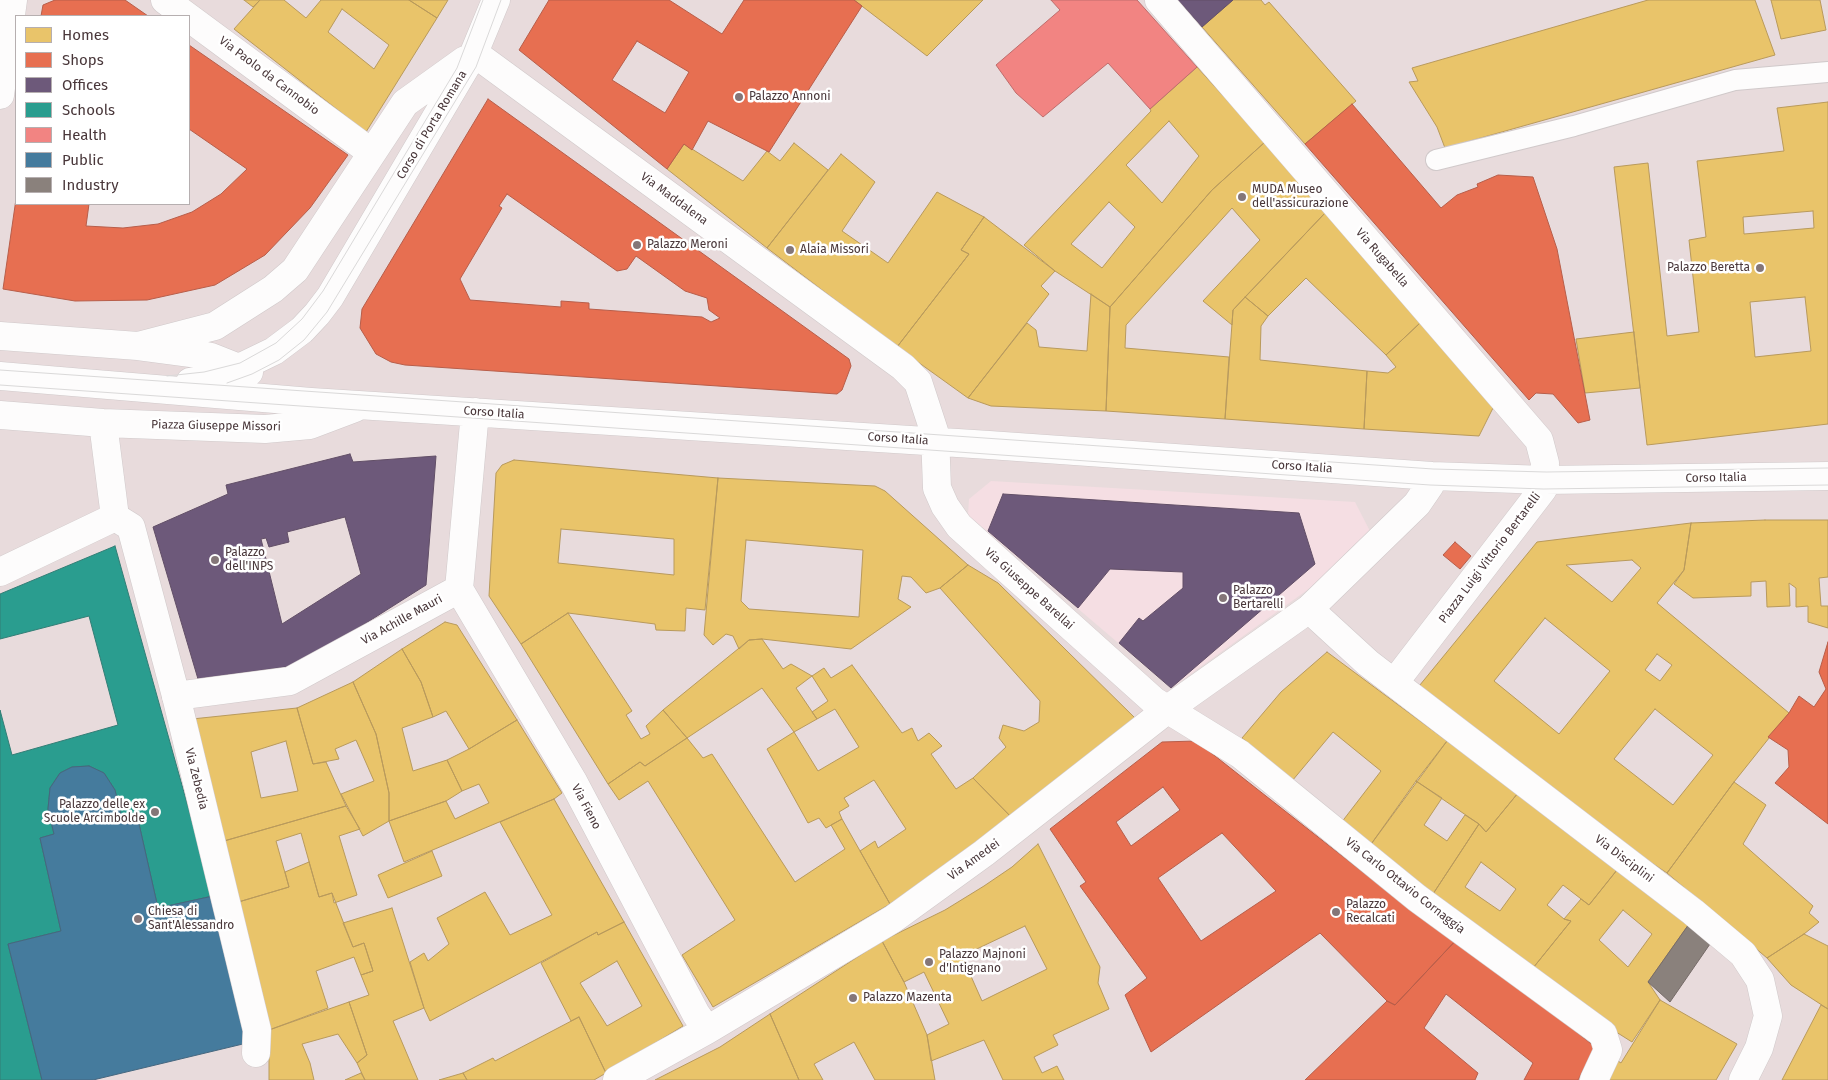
<!DOCTYPE html>
<html>
<head>
<meta charset="utf-8">
<style>
	body { margin:0 }
	#map { position:relative; width:1828px; height:1080px; overflow:hidden; background:#f2ecec; font-family:"Fira Sans",sans-serif }
	canvas { display:block }
	.legend { position:absolute; left:15px; top:15px; width:175px; height:190px; box-sizing:border-box; background:#fff; border:1px solid #b6afb0; margin:0; padding:6px 9px; list-style:none; font-size:15px; color:#49373a }
	.legend li { display:flex; align-items:center; gap:10px; height:25px }
	.legend b { width:25px; border:1px solid #b6afb0 }
</style>
</head>
<body>
<div id="map">
<canvas width="1828" height="1080"></canvas>
<ul class="legend">
<li><b style="height:14px;background:#e9c46a"></b>Homes</li>
<li><b style="height:14px;background:#e76f51"></b>Shops</li>
<li><b style="height:14px;background:#6d597a"></b>Offices</li>
<li><b style="height:14px;background:#2a9d8f"></b>Schools</li>
<li><b style="height:14px;background:#f28482"></b>Health</li>
<li><b style="height:14px;background:#457b9d"></b>Public</li>
<li><b style="height:14px;background:#8a817c"></b>Industry</li>
</ul>
</div>
<script>
const c = document.querySelector('canvas').getContext('2d');
c.lineJoin = 'round';
function paint(path, color) {
  c.fillStyle = color;
  c.fill(path, 'evenodd');
}
function shape(rows) {
  const path = new Path2D();
  for (const r of rows) {
    path.moveTo(r[0], r[1]);
    for (let i = 2; i < r.length; i += 2) path.lineTo(r[i], r[i + 1]);
  }
  return path;
}
function stroke(path, color, width, dash) {
  c.strokeStyle = color;
  c.lineWidth = width;
  c.lineCap = dash ? 'butt' : 'round';
  c.setLineDash(dash || []);
  c.stroke(path);
}
function label(font, color, halo, rows, align = 'center') {
  c.font = font + ' "Fira Sans",sans-serif';
  c.lineWidth = 5;
  c.setLineDash([]);
  c.textBaseline = 'middle';
  c.strokeStyle = halo;
  c.fillStyle = color;
  for (const [text, x, y, turn = 0] of rows) {
    c.save();
    c.translate(x, y);
    c.rotate((+turn || 0) * Math.PI / 180);
    c.textAlign = isNaN(turn) ? turn : align;
    if (halo) c.strokeText(text, 0, 0);
    c.fillText(text, 0, 0);
    c.restore();
  }
}
paint(shape([
	[0,0,1828,0,1828,1080,0,1080],
	[16,16,189,16,189,204,16,204]
]), '#e8dbdc');
paint(shape([
	[991,481,1355,502,1372,535,1324,578,1171,688,968,515,969,499]
]), '#f5dee3');
const homes = shape([
	[244,0,260,0,253,7,244,0],
	[260,0,284,0,306,18,321,0,409,0,437,18,366,132,234,29,260,0],
	[342,9,389,45,374,69,328,32,342,9],
	[409,0,448,0,437,18,409,0],
	[854,0,983,0,927,56,854,0],
	[1233,0,1261,0,1265,5,1269,2,1356,101,1305,144,1202,27,1233,0],
	[1648,0,1755,0,1775,55,1445,148,1437,127,1409,82,1418,81,1412,68,1648,0],
	[1771,0,1820,0,1826,30,1781,39,1771,0],
	[1197,67,1265,142,1212,190,1110,307,1055,271,1024,245,1151,111,1150,109,1197,67],
	[1169,121,1199,156,1162,203,1126,165,1169,121],
	[1109,202,1135,227,1102,268,1071,244,1109,202],
	[1828,102,1828,424,1647,445,1614,167,1648,163,1667,336,1699,332,1689,240,1706,237,1697,161,1784,151,1777,108,1828,102],
	[1813,211,1814,228,1744,234,1743,217,1813,211],
	[1805,297,1811,351,1755,357,1750,302,1805,297],
	[1265,142,1325,213,1233,310,1232,325,1203,301,1260,240,1232,208,1126,325,1125,348,1229,357,1225,419,1106,411,1110,307,1212,190,1265,142],
	[794,143,828,170,767,248,667,169,684,144,743,181,767,151,780,161,794,143],
	[841,154,875,182,842,231,888,263,937,192,984,217,961,250,969,254,897,347,767,248,841,154],
	[1325,213,1420,323,1386,355,1306,278,1268,316,1245,297,1325,213],
	[984,217,1055,271,1041,286,1049,294,968,398,897,347,969,254,961,250,984,217],
	[1091,294,1110,307,1106,411,991,406,968,398,1027,323,1036,330,1039,347,1087,351,1091,294],
	[1245,297,1268,316,1261,326,1260,360,1367,371,1364,429,1225,419,1233,310,1245,297],
	[1420,323,1494,406,1479,436,1364,429,1367,371,1388,373,1396,367,1386,355,1420,323],
	[1634,332,1640,388,1585,393,1576,339,1634,332],
	[514,460,718,478,705,610,686,608,685,631,656,630,655,624,568,613,521,644,489,596,496,473,502,465,514,460],
	[561,529,674,539,674,575,558,563,561,529],
	[718,478,875,486,885,491,968,565,940,588,926,593,911,577,902,576,898,599,911,607,851,649,762,639,749,640,739,649,733,636,726,634,713,645,704,635,718,478],
	[746,540,863,550,859,617,749,609,741,601,746,540],
	[1765,520,1828,520,1828,577,1819,578,1821,606,1828,606,1828,628,1808,622,1808,606,1796,607,1796,588,1789,583,1790,606,1767,607,1766,581,1751,582,1751,596,1693,598,1674,584,1684,570,1691,523,1765,520],
	[1691,523,1684,570,1657,603,1789,713,1734,782,1667,873,1529,782,1415,691,1537,542,1691,523],
	[1632,560,1641,568,1612,602,1566,565,1632,560],
	[1545,618,1610,671,1559,734,1494,681,1545,618],
	[1657,654,1672,665,1660,681,1645,670,1657,654],
	[1655,709,1713,755,1673,805,1614,759,1655,709],
	[968,565,998,583,1135,718,1015,821,973,778,1006,747,999,738,1003,725,1024,731,1039,722,1040,701,940,588,968,565],
	[568,613,632,711,626,715,641,739,650,734,646,726,663,710,687,738,645,766,640,762,608,784,521,644,568,613],
	[445,622,457,625,517,720,469,749,446,711,433,717,421,682,402,649,445,622],
	[762,639,783,669,791,664,812,676,796,688,817,719,794,732,762,688,687,738,663,710,749,640,762,639],
	[402,649,421,682,433,717,402,728,413,771,447,760,462,791,446,801,389,821,389,793,376,734,353,682,402,649],
	[1327,652,1447,741,1369,847,1341,823,1381,771,1333,732,1292,781,1242,738,1281,692,1327,652],
	[852,665,902,733,912,728,918,741,929,733,942,746,931,754,956,789,973,778,1015,821,890,904,860,851,875,841,878,848,906,829,874,780,844,798,849,806,839,812,842,819,826,828,819,818,808,823,767,749,794,732,818,771,859,747,835,709,817,719,812,712,828,701,812,676,824,668,831,678,852,665],
	[353,682,376,734,389,793,389,821,363,836,341,794,374,781,356,740,335,749,339,759,313,764,297,708,353,682],
	[297,708,313,764,326,762,346,806,224,841,192,719,297,708],
	[286,741,298,791,261,798,251,752,286,741],
	[517,720,562,793,554,799,404,862,389,821,446,801,455,819,489,803,479,784,462,791,447,760,469,749,517,720],
	[687,738,703,758,712,754,795,882,845,849,831,825,842,819,890,904,713,1007,682,955,735,920,648,781,619,800,608,784,640,762,645,766,687,738],
	[1447,741,1518,793,1486,832,1479,824,1416,781,1447,741],
	[1416,781,1442,798,1424,825,1447,841,1465,815,1479,824,1431,897,1369,847,1416,781],
	[1734,782,1766,805,1743,844,1813,906,1809,913,1819,922,1804,934,1767,958,1667,873,1734,782],
	[1518,793,1617,870,1589,905,1563,885,1547,905,1564,919,1571,921,1533,968,1514,952,1431,897,1479,824,1486,832,1518,793],
	[1481,862,1516,889,1500,911,1465,887,1481,862],
	[554,799,624,922,598,935,597,932,430,1021,424,1008,410,962,424,953,428,961,449,944,437,918,485,892,510,935,552,915,500,822,554,799],
	[346,806,360,829,339,836,357,895,334,903,332,893,319,897,301,833,276,841,289,887,235,903,224,841,346,806],
	[1038,844,1100,967,1098,983,1109,1009,1053,1035,1058,1045,1034,1057,1042,1073,1057,1066,1064,1080,1003,1080,984,1040,931,1061,927,1035,949,1024,924,972,904,982,882,941,945,910,984,886,1012,867,1038,844],
	[1025,926,1047,969,982,1001,962,956,1025,926],
	[432,851,442,876,388,898,378,875,432,851],
	[309,862,319,897,332,893,353,947,364,943,373,971,361,975,354,957,316,971,328,1008,269,1030,235,903,289,887,285,872,309,862],
	[1617,870,1689,924,1648,982,1660,1000,1632,1042,1613,1030,1533,968,1571,921,1564,919,1581,899,1589,905,1617,870],
	[1623,910,1652,934,1628,967,1599,940,1623,910],
	[392,908,424,1008,393,1021,418,1080,365,1080,357,1063,367,1055,349,1002,369,995,361,975,373,971,364,943,353,947,343,923,392,908],
	[624,922,683,1026,606,1073,579,1017,571,1021,541,963,597,932,598,935,624,922],
	[617,961,642,1006,607,1026,580,983,617,961],
	[1804,934,1828,946,1828,1009,1791,985,1767,958,1804,934],
	[882,941,904,982,927,1035,935,1080,875,1080,854,1042,814,1064,823,1080,799,1080,770,1014,882,941],
	[1660,1000,1737,1044,1716,1080,1608,1080,1618,1061,1621,1063,1660,1000],
	[349,1002,367,1055,357,1063,338,1034,302,1044,310,1063,314,1080,269,1080,269,1030,349,1002],
	[1821,1005,1828,1009,1828,1080,1782,1080,1821,1005],
	[770,1014,799,1080,655,1080,720,1047,770,1014],
	[579,1017,606,1073,594,1080,467,1080,463,1073,493,1058,495,1061,579,1017],
	[361,1073,365,1080,345,1080,361,1073],
	[463,1073,467,1080,439,1080,463,1073]
]);
paint(homes, '#e9c46a');
stroke(homes, '#b99a5c', 1);
const shops = shape([
	[55,0,125,0,148,16,41,16,43,5,55,0],
	[549,0,669,0,722,34,744,0,854,0,862,6,769,152,708,121,692,150,684,144,667,169,519,50,549,0],
	[637,41,689,72,665,113,612,80,637,41],
	[189,45,348,155,310,208,265,255,215,285,147,300,75,301,3,289,16,199,16,204,89,204,86,226,123,228,158,224,192,212,221,194,247,169,189,129,189,45],
	[488,99,849,359,851,366,842,390,837,394,405,365,391,362,376,354,360,328,362,309,488,99],
	[507,194,617,271,627,269,636,256,685,291,707,298,709,310,720,318,711,322,702,317,589,309,589,303,561,301,561,307,470,300,460,279,502,208,499,206,507,194],
	[1352,104,1441,208,1457,195,1478,187,1477,184,1498,175,1533,177,1557,249,1590,420,1578,423,1553,394,1536,393,1529,400,1305,144,1352,104],
	[1455,542,1471,556,1460,569,1443,555,1455,542],
	[1828,642,1828,824,1775,783,1789,767,1788,750,1768,737,1789,713,1799,696,1814,707,1826,689,1819,672,1828,642],
	[1196,741,1388,892,1459,937,1395,1005,1387,1001,1320,933,1151,1052,1125,995,1147,978,1080,886,1086,882,1050,829,1162,742,1196,741],
	[1163,787,1180,810,1131,846,1116,822,1163,787],
	[1222,833,1276,891,1201,941,1158,878,1222,833],
	[1459,937,1595,1047,1578,1080,1524,1080,1533,1063,1446,994,1424,1028,1478,1073,1475,1080,1305,1080,1387,1001,1395,1005,1459,937]
]);
paint(shops, '#e76f51');
stroke(shops, '#b85e4a', 1);
const offices = shape([
	[1178,0,1233,0,1202,27,1178,0],
	[350,454,353,462,436,456,426,585,300,665,198,679,153,527,228,494,226,485,350,454],
	[345,517,361,574,282,624,261,539,266,538,269,547,289,542,287,532,345,517],
	[1003,494,1299,513,1315,564,1171,688,1119,643,1139,618,1143,621,1183,588,1183,572,1110,569,1078,608,988,531,1003,494]
]);
paint(offices, '#6d597a');
stroke(offices, '#624f67', 1);
const schools = shape([
	[115,546,213,896,158,908,137,815,122,820,115,790,104,773,89,766,72,767,60,773,50,788,48,809,54,834,40,838,61,931,8,944,42,1080,0,1080,0,710,12,755,118,725,89,616,0,639,0,594,115,546]
]);
paint(schools, '#2a9d8f');
stroke(schools, '#337e76', 1);
const health = shape([
	[1051,0,1137,0,1197,67,1150,109,1108,63,1043,117,1016,93,996,65,1060,10,1051,0]
]);
paint(health, '#f28482');
stroke(health, '#bf6d6c', 1);
const public = shape([
	[89,766,104,773,115,790,122,820,137,815,158,908,213,896,247,1043,93,1080,42,1080,8,944,61,931,40,838,54,834,48,809,50,788,60,773,72,767,89,766]
]);
paint(public, '#457b9d');
stroke(public, '#46677f', 1);
const industry = shape([
	[1689,924,1710,944,1670,1002,1648,982,1689,924]
]);
paint(industry, '#8a817c');
stroke(industry, '#766b68', 1);
const service = shape([
	[1436,160,1574,126,1735,80,1828,72]
]);
const pedestrian = shape([
	[176,696,257,1030,256,1053]
]);
const minor = shape([
	[165,0,372,153],
	[1159,0,1539,440,1545,463,1543,489,1394,683],
	[474,53,903,367,918,382,935,434,937,488,945,506,959,526,1154,701,1240,754,1417,898,1603,1034,1608,1050,1594,1080],
	[0,95,13,0],
	[0,336,138,346,191,353,211,357,249,372],
	[138,346,215,326,273,289,295,270,405,103,465,60],
	[0,376,311,402,989,445,1432,476,1545,480,1828,476],
	[190,382,216,379,274,351,302,330,317,314,330,297,474,53,496,0],
	[0,415,103,423,265,429,310,425,355,408],
	[103,423,115,517],
	[115,517,131,527,176,696,290,681,459,589],
	[0,572,115,517],
	[459,589,574,783,696,1014,707,1030],
	[459,589,475,412],
	[1309,609,1368,663,1693,912,1743,954,1760,980,1768,1016,1759,1048,1743,1080],
	[617,1080,707,1030,893,919,984,853,1168,709,1309,609,1417,504,1430,485,1432,476]
]);
stroke(service, '#d0c9ca', 22);
stroke(pedestrian, '#d0c9ca', 29);
stroke(minor, '#d0c9ca', 29);
stroke(service, '#fdfcfc', 20);
stroke(pedestrian, '#fdfcfc', 28);
stroke(minor, '#fdfcfc', 28);
stroke(shape([
	[0,370,1433,469,1546,472,1828,468],
	[167,376,204,372,240,363,276,343,302,319,323,291,457,68,483,0],
	[227,383,252,374,279,360,304,340,327,312,476,67,501,0],
	[0,385,1430,485,1543,489,1828,485]
]), '#dad9d9', 1);
for (const [x, y, r, color] of [
	[739,97,5,"#847678"],
	[1242,197,5,"#847678"],
	[637,245,5,"#847678"],
	[790,250,5,"#847678"],
	[1760,268,5,"#847678"],
	[215,560,5,"#847678"],
	[1223,598,5,"#847678"],
	[155,812,5,"#847678"],
	[1336,912,5,"#847678"],
	[138,919,5,"#847678"],
	[929,962,5,"#847678"],
	[853,998,5,"#847678"]
]) {
  const dot = new Path2D();
  dot.arc(x, y, r, 0, 2 * Math.PI);
  c.fillStyle = color;
  c.fill(dot);
  stroke(dot, '#fff', 2);
}
label('12px', '#49373a', '#fff', [
	["Via Paolo da Cannobio",269,76,37],
	["Corso di Porta Romana",432,125,-59],
	["Via Maddalena",674,199,36],
	["Via Rugabella",1382,258,49],
	["Corso Italia",494,413,4],
	["Piazza Giuseppe Missori",216,426,1],
	["Corso Italia",898,439,4],
	["Corso Italia",1302,467,4],
	["Corso Italia",1716,478,-1],
	["Piazza Luigi Vittorio Bertarelli",1490,558,-53],
	["Via Giuseppe Barellai",1029,589,42],
	["Via Achille Mauri",402,620,-29],
	["Via Zebedia",196,779,76],
	["Via Fieno",586,807,62],
	["Via Disciplini",1624,859,37],
	["Via Amedei",974,860,-36],
	["Via Carlo Ottavio Cornaggia",1405,886,38]
]);
label('12px', '#49373a', '#fff', [
	["Palazzo Annoni",749,97],
	["MUDA Museo",1252,190],
	["dell'assicurazione",1252,204],
	["Palazzo Meroni",647,245],
	["Alaia Missori",800,250],
	["Palazzo Beretta",1750,268,"right"],
	["Palazzo",225,553],
	["dell'INPS",225,567],
	["Palazzo",1233,591],
	["Bertarelli",1233,605],
	["Palazzo delle ex",145,805,"right"],
	["Scuole Arcimbolde",145,819,"right"],
	["Palazzo",1346,905],
	["Recalcati",1346,919],
	["Chiesa di",148,912],
	["Sant'Alessandro",148,926],
	["Palazzo Majnoni",939,955],
	["d'Intignano",939,969],
	["Palazzo Mazenta",863,998]
], 'left');
</script>
</body>
</html>
